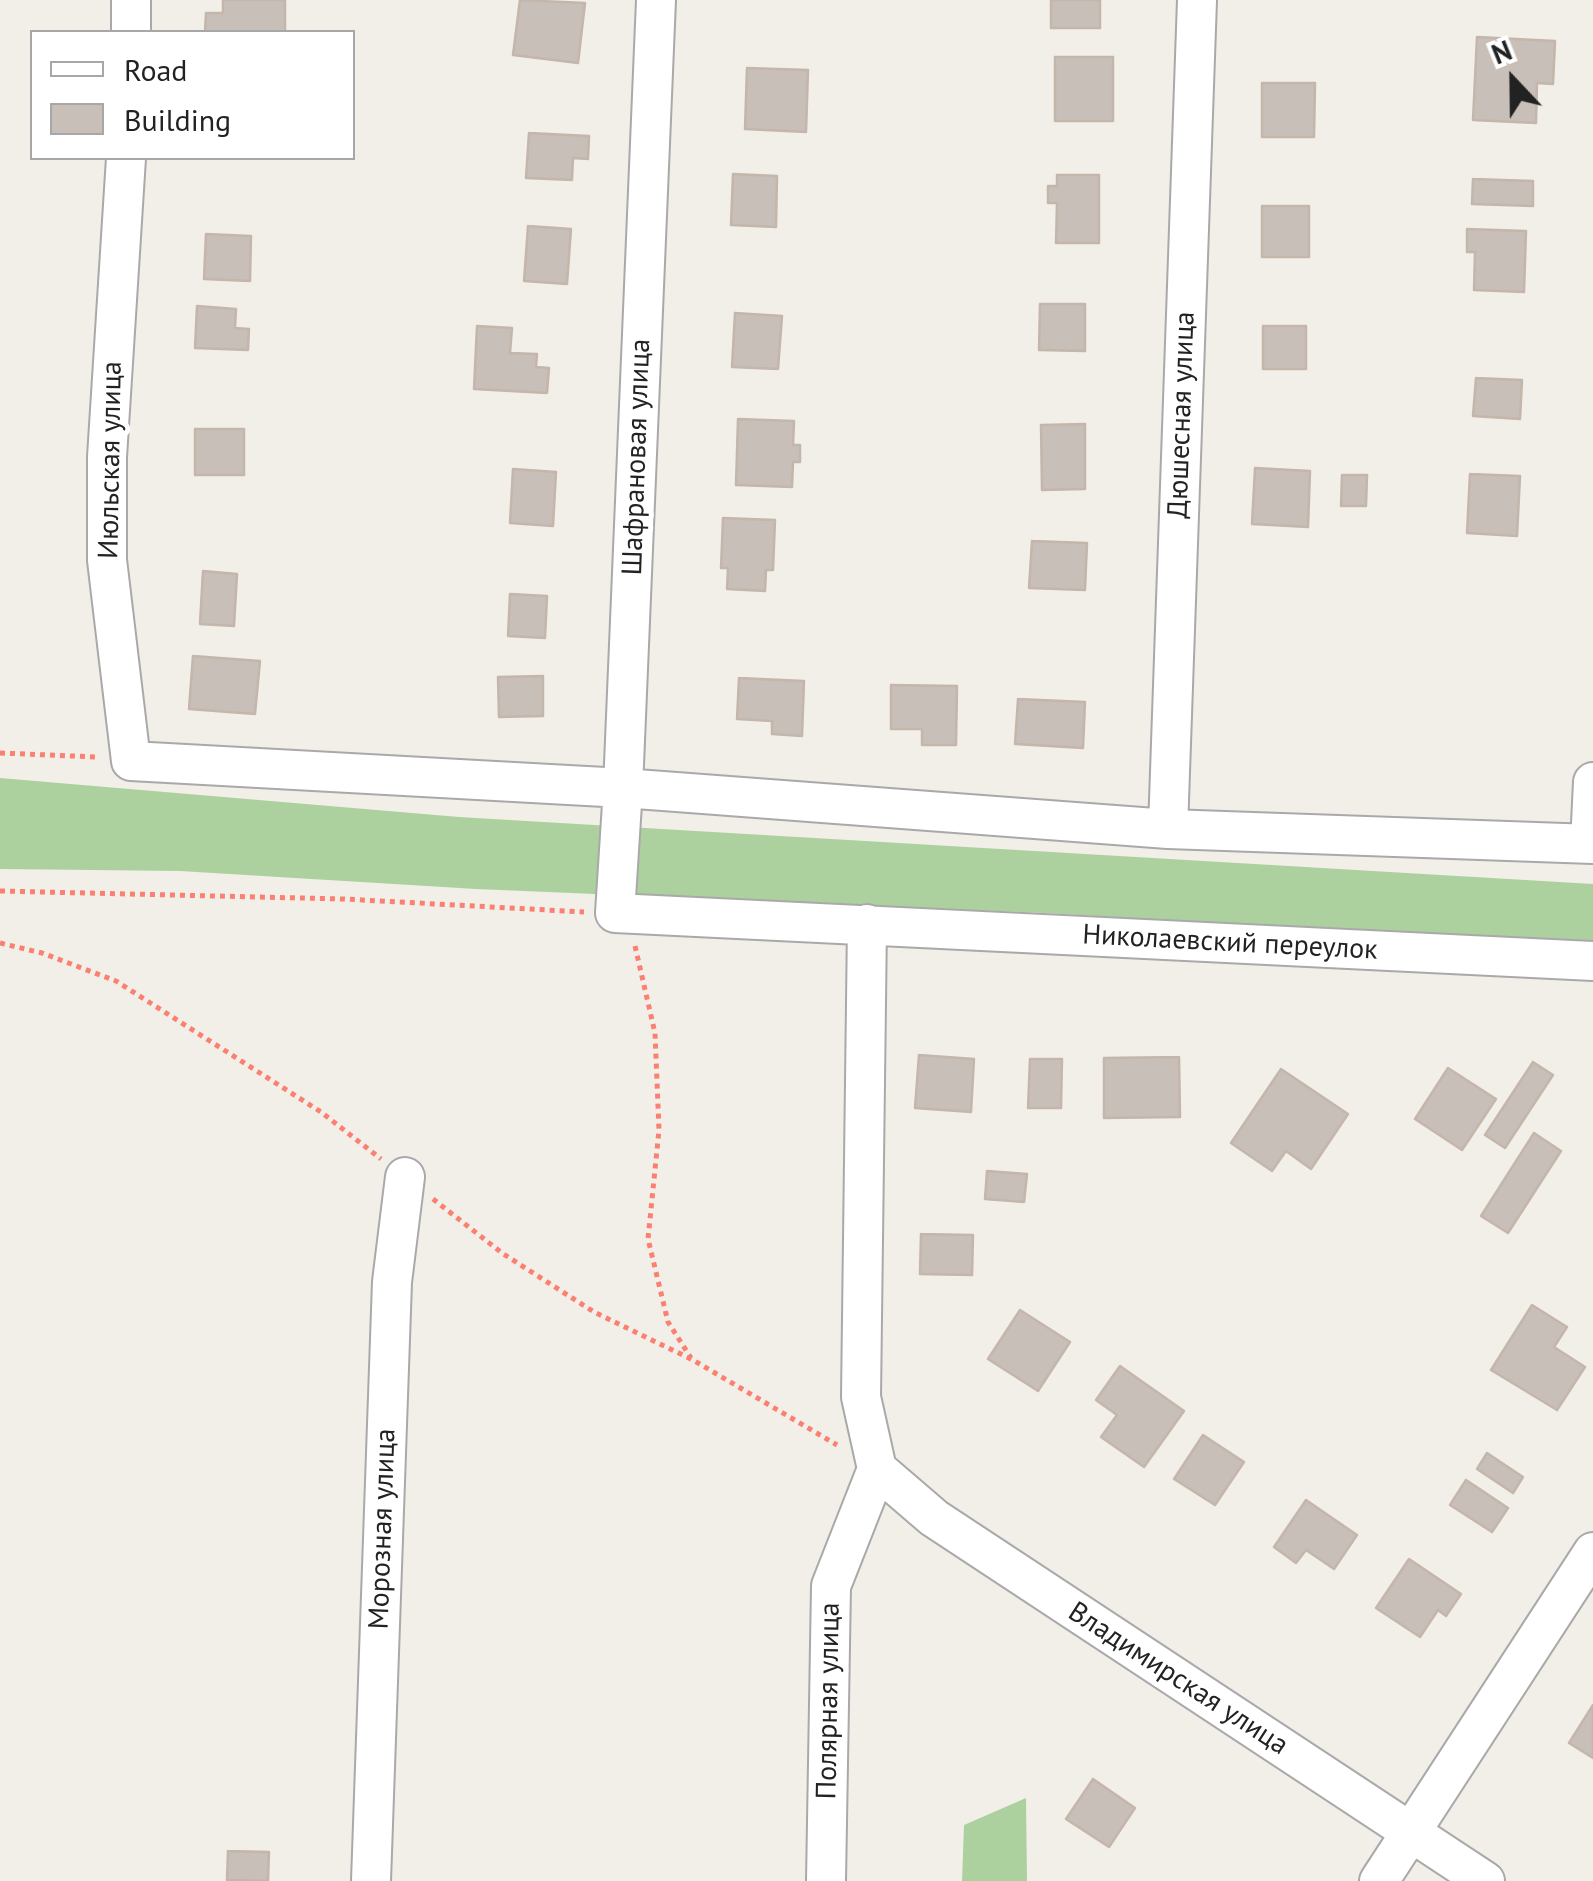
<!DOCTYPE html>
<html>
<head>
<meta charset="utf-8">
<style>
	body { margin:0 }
	#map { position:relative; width:1593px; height:1881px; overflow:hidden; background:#f2efe9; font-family:"PT Sans",sans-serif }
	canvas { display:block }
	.legend { position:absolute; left:30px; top:30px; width:325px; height:130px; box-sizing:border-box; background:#fff; border:2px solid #a7a7a7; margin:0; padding:12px 18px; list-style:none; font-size:30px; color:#222 }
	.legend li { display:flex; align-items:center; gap:20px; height:50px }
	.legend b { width:50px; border:2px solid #a7a7a7 }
	.north { position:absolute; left:1463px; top:30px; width:100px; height:100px; -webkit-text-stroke:8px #fff; paint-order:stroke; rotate:338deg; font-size:28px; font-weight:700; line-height:40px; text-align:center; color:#222 }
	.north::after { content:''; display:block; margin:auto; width:35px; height:45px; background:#222; clip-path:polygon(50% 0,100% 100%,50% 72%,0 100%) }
</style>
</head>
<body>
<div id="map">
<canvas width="1593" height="1881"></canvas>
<ul class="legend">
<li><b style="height:12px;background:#fff"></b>Road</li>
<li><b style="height:28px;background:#c7bfb8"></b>Building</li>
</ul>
<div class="north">N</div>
</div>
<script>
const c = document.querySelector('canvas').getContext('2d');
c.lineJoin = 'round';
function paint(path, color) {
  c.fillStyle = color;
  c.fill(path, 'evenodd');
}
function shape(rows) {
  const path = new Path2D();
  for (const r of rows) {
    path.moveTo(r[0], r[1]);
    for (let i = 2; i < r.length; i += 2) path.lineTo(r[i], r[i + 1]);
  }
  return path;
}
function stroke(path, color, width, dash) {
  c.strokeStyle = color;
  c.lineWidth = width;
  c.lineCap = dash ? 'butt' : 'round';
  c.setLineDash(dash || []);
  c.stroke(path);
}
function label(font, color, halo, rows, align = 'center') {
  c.font = font + ' "PT Sans",sans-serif';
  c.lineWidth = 10;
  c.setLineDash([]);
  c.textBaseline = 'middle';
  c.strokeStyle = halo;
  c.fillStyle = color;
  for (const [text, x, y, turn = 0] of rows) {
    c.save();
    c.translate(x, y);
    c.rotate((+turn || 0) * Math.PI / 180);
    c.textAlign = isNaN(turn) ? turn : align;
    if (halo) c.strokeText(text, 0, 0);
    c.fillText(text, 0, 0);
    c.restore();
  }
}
paint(shape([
	[0,778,459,817,1593,884,1593,941,1450,937,1044,913,476,889,180,871,0,869],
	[1026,1798,1027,1881,962,1881,964,1825]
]), '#add19e');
const building = shape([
	[223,0,285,0,285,32,205,32,206,13,223,13,223,0],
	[520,0,585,3,578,63,513,55,520,0],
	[1051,0,1100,0,1100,28,1051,28,1051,0],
	[1477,37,1555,41,1553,84,1537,83,1536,123,1473,120,1477,37],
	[1055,57,1113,57,1113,121,1055,121,1055,57],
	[747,68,808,70,806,132,745,129,747,68],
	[1262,83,1315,83,1314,137,1262,137,1262,83],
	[529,133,589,136,588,159,573,158,572,180,526,178,529,133],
	[733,174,777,176,776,227,731,225,733,174],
	[1057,175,1099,175,1099,243,1056,243,1057,203,1048,203,1048,186,1057,186,1057,175],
	[1473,179,1533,181,1533,206,1472,204,1473,179],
	[1262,206,1309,206,1309,257,1262,257,1262,206],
	[528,226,571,229,567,284,524,281,528,226],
	[1467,229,1526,231,1524,292,1474,290,1475,252,1467,252,1467,229],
	[206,234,251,236,250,281,204,279,206,234],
	[1040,304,1085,304,1085,351,1039,350,1040,304],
	[197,306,236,309,235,328,249,329,248,350,195,348,197,306],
	[735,313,782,316,778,369,732,367,735,313],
	[477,326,512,328,510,353,537,354,536,367,549,368,547,393,474,389,477,326],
	[1263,326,1306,326,1306,369,1263,369,1263,326],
	[1476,378,1522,380,1520,419,1473,416,1476,378],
	[738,419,794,421,793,445,800,445,800,462,793,462,792,487,736,485,738,419],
	[1085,424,1085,489,1042,490,1041,425,1085,424],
	[195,429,244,429,244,475,195,475,195,429],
	[1255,468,1310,471,1308,527,1252,524,1255,468],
	[513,469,556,472,553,526,510,523,513,469],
	[1470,474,1520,476,1517,536,1467,533,1470,474],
	[1342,475,1367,475,1366,506,1341,506,1342,475],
	[723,518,775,520,773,570,766,570,765,591,727,589,728,568,721,568,723,518],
	[1032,541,1087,543,1085,590,1029,588,1032,541],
	[203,571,237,574,234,626,200,624,203,571],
	[510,594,547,596,545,638,508,636,510,594],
	[193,656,260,661,255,714,189,709,193,656],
	[543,676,543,716,499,717,498,677,543,676],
	[739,678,804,681,802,736,772,734,772,721,737,719,739,678],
	[891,685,957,686,956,745,922,745,922,729,891,729,891,685],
	[1018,699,1085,702,1083,748,1015,744,1018,699],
	[919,1055,974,1059,971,1112,915,1108,919,1055],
	[1179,1057,1180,1117,1104,1118,1104,1058,1179,1057],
	[1030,1059,1062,1059,1061,1108,1028,1108,1030,1059],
	[1533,1062,1553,1075,1505,1148,1485,1135,1533,1062],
	[1448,1068,1496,1099,1462,1150,1415,1119,1448,1068],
	[1281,1069,1348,1114,1311,1169,1286,1151,1272,1171,1231,1143,1281,1069],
	[1534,1133,1561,1151,1508,1233,1481,1216,1534,1133],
	[987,1171,1027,1174,1024,1202,985,1199,987,1171],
	[921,1234,973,1235,972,1275,920,1274,921,1234],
	[1532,1305,1567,1327,1554,1347,1585,1367,1557,1410,1491,1370,1532,1305],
	[1020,1310,1070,1342,1038,1391,988,1359,1020,1310],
	[1120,1366,1184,1411,1144,1467,1101,1437,1117,1415,1096,1400,1120,1366],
	[1203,1435,1244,1462,1215,1505,1174,1479,1203,1435],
	[1487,1453,1523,1477,1513,1493,1477,1469,1487,1453],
	[1466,1480,1508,1508,1492,1532,1450,1505,1466,1480],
	[1306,1500,1357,1535,1334,1569,1306,1550,1296,1563,1274,1547,1306,1500],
	[1409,1559,1461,1594,1446,1616,1438,1610,1420,1637,1376,1608,1409,1559],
	[1593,1705,1593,1758,1569,1743,1593,1705],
	[1093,1779,1135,1808,1109,1847,1066,1819,1093,1779],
	[228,1851,269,1852,268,1881,227,1880,228,1851]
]);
paint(building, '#c7bfb8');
stroke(building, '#c4b6ab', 2.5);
const minor = shape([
	[131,0,131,32],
	[656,0,623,788,615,913,1593,961],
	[126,158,107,457,107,560,131,761,623,788,1168,829,1593,844],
	[1168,829,1197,0],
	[1590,844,1593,782],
	[867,924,861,1397,877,1469],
	[877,1469,934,1518,1485,1881],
	[371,1881,392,1282,405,1177],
	[826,1881,831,1586,877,1469],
	[1379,1881,1593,1552]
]);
stroke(minor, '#a9a9a9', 42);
stroke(shape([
	[0,753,97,757],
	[0,891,344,899,584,912],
	[0,943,42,953,116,981,321,1112,381,1159],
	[635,946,655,1033,659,1130,648,1239,668,1322,691,1358],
	[433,1199,502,1253,594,1312,693,1360,837,1445]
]), '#fa8072', 5, [5, 5]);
stroke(minor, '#fff', 38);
label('28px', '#222', '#fff', [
	["Дюшесная улица",1182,415,-88],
	["Шафрановая улица",637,457,-88],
	["Июльская улица",111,460,-89],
	["Николаевский переулок",1230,943,3],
	["Морозная улица",383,1529,-88],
	["Владимирская улица",1178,1679,33],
	["Полярная улица",829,1701,-89]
]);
</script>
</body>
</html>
